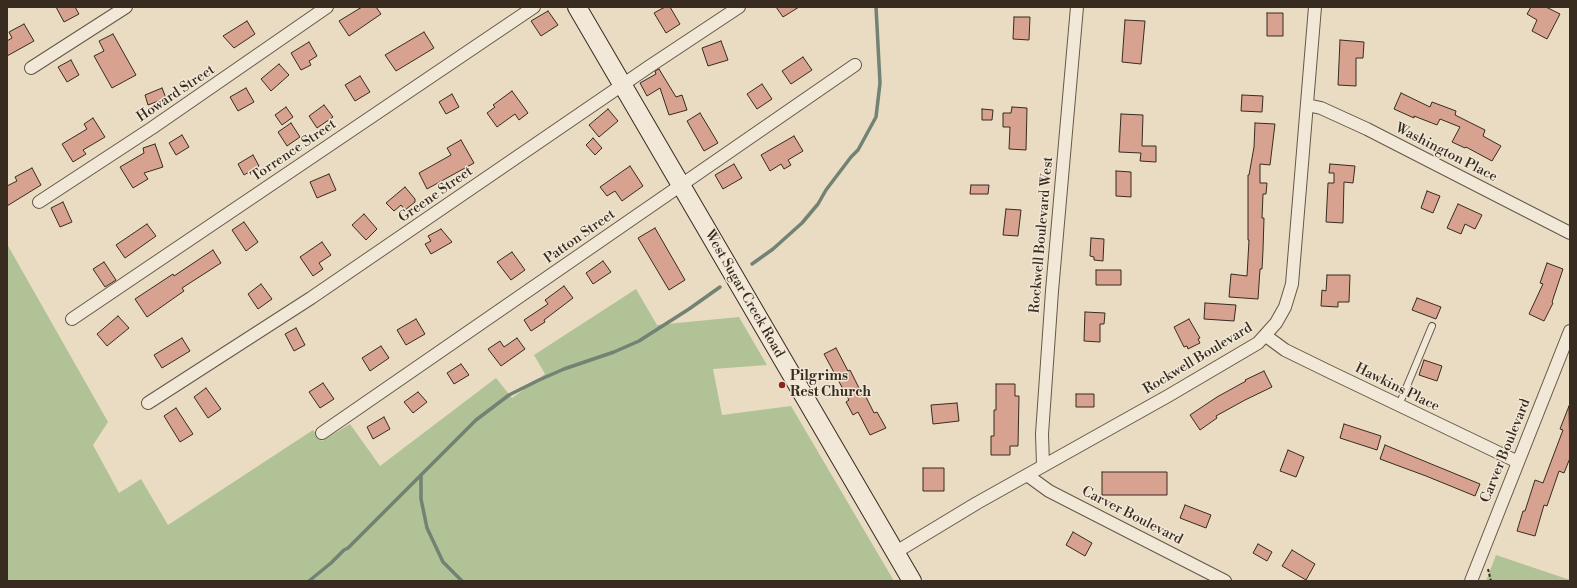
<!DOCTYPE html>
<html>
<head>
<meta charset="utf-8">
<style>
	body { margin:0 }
	#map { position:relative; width:1577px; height:588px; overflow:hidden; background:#e9dcc2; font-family:"Libre Bodoni",serif }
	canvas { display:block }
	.frame { position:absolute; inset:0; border:8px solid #382b20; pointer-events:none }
</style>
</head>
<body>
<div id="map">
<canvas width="1577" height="588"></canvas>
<div class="frame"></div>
</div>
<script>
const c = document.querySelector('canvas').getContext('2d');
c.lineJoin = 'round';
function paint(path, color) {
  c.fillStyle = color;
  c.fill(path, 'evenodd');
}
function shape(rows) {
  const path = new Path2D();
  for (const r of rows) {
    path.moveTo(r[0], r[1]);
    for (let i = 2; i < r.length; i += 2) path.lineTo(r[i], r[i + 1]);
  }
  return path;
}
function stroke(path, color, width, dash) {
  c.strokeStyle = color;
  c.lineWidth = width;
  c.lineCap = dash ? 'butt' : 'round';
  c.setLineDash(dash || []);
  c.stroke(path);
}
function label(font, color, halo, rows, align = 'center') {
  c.font = font + ' "Libre Bodoni",serif';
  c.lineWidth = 3;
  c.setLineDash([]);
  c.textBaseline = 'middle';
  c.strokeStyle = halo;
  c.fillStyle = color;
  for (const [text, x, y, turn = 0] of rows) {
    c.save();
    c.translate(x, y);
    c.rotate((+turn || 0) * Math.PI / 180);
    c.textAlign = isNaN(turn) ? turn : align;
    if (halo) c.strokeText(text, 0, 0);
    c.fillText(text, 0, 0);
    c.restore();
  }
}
paint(shape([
	[7,244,108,422,93,445,119,493,141,479,168,525,313,430,322,441,350,424,380,466,496,378,512,398,545,374,534,355,636,289,657,325,739,317,767,365,713,369,722,415,791,406,894,581,7,581],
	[1496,555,1570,580,1570,581,1486,581]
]), '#b1c297');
stroke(shape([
	[752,264,773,249,802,223,818,204,826,190,851,157,858,150,876,117,880,83,876,7],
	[421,475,421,499,427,528,443,562,462,581],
	[309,581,331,563,344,550,348,548,476,420,509,395,539,380,564,369,614,352,639,341,689,309,720,287]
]), '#728274', 3.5);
const building = shape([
	[56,7,75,7,79,14,64,22,56,7],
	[362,7,376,7,381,14,349,36,339,21,362,7],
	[665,7,670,7,680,24,666,33,654,13,665,7],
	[776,7,799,7,783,17,776,7],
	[1531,7,1546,7,1560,14,1547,39,1532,31,1537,20,1527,14,1531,7],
	[548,11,558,25,541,36,531,21,548,11],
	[1267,13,1283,13,1283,36,1267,36,1267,13],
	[1014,17,1030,17,1029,40,1013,39,1014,17],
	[1125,20,1145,21,1141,64,1122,62,1125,20],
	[247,21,255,34,234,48,223,36,247,21],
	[24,24,34,41,7,56,7,41,12,38,9,32,24,24],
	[424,32,434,48,396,71,385,55,424,32],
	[113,34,136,75,112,88,94,56,104,51,99,41,113,34],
	[1340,40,1364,42,1363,58,1356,58,1356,86,1338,85,1340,40],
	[721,41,728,60,708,66,702,48,721,41],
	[309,42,317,56,309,61,311,65,301,70,291,53,309,42],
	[803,57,812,70,791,84,782,71,803,57],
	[71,60,79,75,67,82,58,67,71,60],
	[279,64,289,75,271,91,261,79,279,64],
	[659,69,676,97,682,95,687,110,669,115,660,88,647,96,640,83,656,74,655,71,659,69],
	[360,76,370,92,355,101,345,85,360,76],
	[762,84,772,99,757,109,747,94,762,84],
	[162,88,166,98,148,105,145,95,162,88],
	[246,88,254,102,238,111,230,97,246,88],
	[512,91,528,113,519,120,515,114,497,127,487,113,495,107,493,105,512,91],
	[1401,93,1430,107,1432,102,1456,111,1455,115,1485,130,1483,136,1501,146,1492,161,1466,147,1465,148,1452,142,1460,127,1440,119,1437,125,1414,116,1414,118,1394,109,1401,93],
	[452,94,459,107,446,114,439,102,452,94],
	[1242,95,1263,96,1262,112,1241,111,1242,95],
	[324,105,333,117,317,128,309,116,324,105],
	[286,107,293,117,282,125,275,115,286,107],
	[1012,107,1027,108,1026,150,1009,149,1010,127,1003,127,1003,113,1011,113,1012,107],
	[608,109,618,121,599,137,589,125,608,109],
	[982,109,993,110,992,120,982,120,982,109],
	[700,113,718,143,704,151,687,121,700,113],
	[1121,114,1143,115,1142,146,1156,146,1156,162,1140,161,1141,153,1119,152,1121,114],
	[93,118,105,137,83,150,86,154,73,162,62,144,87,129,84,124,93,118],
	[291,123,300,137,287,146,278,132,291,123],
	[1255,123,1275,124,1270,165,1260,164,1260,183,1267,183,1266,194,1263,194,1262,218,1264,218,1263,250,1262,269,1260,269,1258,299,1229,297,1231,274,1247,276,1249,240,1248,240,1248,175,1249,175,1254,147,1255,123],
	[182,135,189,147,176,155,169,143,182,135],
	[794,136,803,151,788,160,791,165,784,169,781,164,770,171,761,155,794,136],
	[593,138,602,148,595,155,586,145,593,138],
	[461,140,474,163,427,189,419,173,451,155,447,148,461,140],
	[155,144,163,167,144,173,148,179,133,188,120,167,144,153,143,148,155,144],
	[253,155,259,166,244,175,238,164,253,155],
	[734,164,742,178,723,189,715,175,734,164],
	[1330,164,1355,166,1353,183,1344,182,1343,223,1326,222,1328,183,1334,183,1334,173,1329,173,1330,164],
	[630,166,643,186,622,201,615,191,607,196,600,187,630,166],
	[32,168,41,185,7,206,7,186,17,181,15,177,32,168],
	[1116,171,1131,172,1131,197,1116,196,1116,171],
	[329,174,336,190,317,198,310,182,329,174],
	[971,185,989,185,988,194,970,194,971,185],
	[405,187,415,199,415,202,405,210,401,205,394,211,386,203,405,187],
	[1427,191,1440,196,1433,213,1421,208,1427,191],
	[63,202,72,222,60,227,51,208,63,202],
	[1458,204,1482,215,1475,229,1465,224,1461,234,1447,228,1458,204],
	[1006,209,1021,210,1018,236,1003,235,1006,209],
	[364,214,377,229,366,240,352,225,364,214],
	[244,222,258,242,246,251,232,230,244,222],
	[147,224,156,236,125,258,116,245,147,224],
	[655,228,685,280,669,290,638,238,655,228],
	[441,229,452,242,431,254,425,244,431,241,428,236,441,229],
	[1091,238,1104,239,1103,261,1094,260,1094,257,1090,256,1091,238],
	[322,242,331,255,319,263,323,269,313,276,300,257,322,242],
	[213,250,221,263,182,288,184,291,147,317,135,299,173,274,174,276,213,250],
	[512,252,525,270,511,280,497,262,512,252],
	[603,261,611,272,593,284,586,273,603,261],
	[104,262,116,280,105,287,93,269,104,262],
	[1547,263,1563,269,1552,302,1553,303,1544,321,1529,314,1543,284,1540,283,1547,263],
	[1096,270,1121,270,1121,285,1096,285,1096,270],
	[1327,275,1350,275,1349,302,1338,302,1338,307,1321,306,1322,290,1326,291,1327,275],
	[261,284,272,299,258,309,248,294,261,284],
	[564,286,573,298,544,320,545,322,531,331,524,320,548,304,545,300,564,286],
	[1417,298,1441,307,1436,319,1412,310,1417,298],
	[1205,303,1236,305,1234,321,1204,319,1205,303],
	[1085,312,1105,313,1104,324,1100,324,1100,342,1084,341,1085,312],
	[118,316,129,328,107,346,97,334,118,316],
	[416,319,425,334,406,345,397,330,416,319],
	[1189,319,1200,338,1198,339,1200,343,1188,349,1187,346,1184,347,1174,327,1189,319],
	[296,328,305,345,294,351,285,334,296,328],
	[182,338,190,351,162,368,154,355,182,338],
	[517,338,525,349,501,366,488,349,500,341,504,347,517,338],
	[381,346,389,358,370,371,362,358,381,346],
	[836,348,848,371,850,370,862,394,864,393,874,413,877,412,886,428,870,435,858,412,853,415,846,402,849,400,824,354,836,348],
	[1424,360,1442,366,1437,381,1419,375,1424,360],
	[461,364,469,375,454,384,447,373,461,364],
	[1264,371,1272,387,1245,400,1216,416,1217,418,1200,430,1190,415,1217,397,1246,381,1245,380,1264,371],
	[323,383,334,399,320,408,309,392,323,383],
	[996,384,1015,384,1015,396,1019,396,1018,446,1010,446,1010,455,991,455,991,436,994,436,994,410,996,410,996,384],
	[206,388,221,409,208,418,194,397,206,388],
	[418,392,427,402,413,413,404,402,418,392],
	[1076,394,1094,394,1094,407,1076,407,1076,394],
	[957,403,959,421,933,424,931,405,957,403],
	[1569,406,1570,458,1564,473,1559,471,1547,506,1544,505,1535,536,1517,531,1523,511,1525,511,1535,480,1543,483,1563,430,1560,429,1569,406],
	[176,408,193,434,180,442,164,416,176,408],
	[384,417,390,429,373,439,367,427,384,417],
	[1344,424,1381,436,1377,450,1340,438,1344,424],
	[1385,445,1480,484,1475,496,1426,476,1380,459,1385,445],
	[1288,450,1304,457,1296,477,1280,471,1288,450],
	[923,468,944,468,944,491,923,491,923,468],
	[1102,472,1167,472,1167,495,1102,495,1102,472],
	[1185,505,1211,515,1206,528,1180,518,1185,505],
	[1073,532,1092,543,1085,556,1066,545,1073,532],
	[1258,544,1272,552,1267,561,1253,553,1258,544],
	[1292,550,1315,564,1306,580,1282,566,1292,550]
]);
paint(building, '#d7a290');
stroke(building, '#382b20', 1);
const service = shape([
	[1399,405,1432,326]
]);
const minor = shape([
	[31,68,126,7],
	[1307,105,1321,108,1367,129,1570,233],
	[39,202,152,128,327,7],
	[72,319,534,7],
	[1266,336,1285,350,1330,372,1518,462],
	[148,403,311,298,650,66,739,7],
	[322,433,855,65],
	[1043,465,1042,434,1052,291,1077,7],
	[1027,475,1049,491,1225,581],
	[896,552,977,503,1168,396,1258,343,1276,323,1285,307,1292,284,1315,7],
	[1471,581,1570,331]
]);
const secondary = shape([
	[577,7,912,581]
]);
stroke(service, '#645748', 8);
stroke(minor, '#645748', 14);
stroke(secondary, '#382b20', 20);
stroke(shape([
	[1488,569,1491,581]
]), '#382b20', 2, [3, 2]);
stroke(service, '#f1e8d7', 6);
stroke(minor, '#f1e8d7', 12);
stroke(secondary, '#f1e8d7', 18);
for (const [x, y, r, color] of [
	[782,385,4,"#8f2418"]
]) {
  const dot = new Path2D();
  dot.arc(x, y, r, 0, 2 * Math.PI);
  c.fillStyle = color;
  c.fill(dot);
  stroke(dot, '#f1e8d7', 1.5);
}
label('14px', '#382b20', '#f1e8d7', [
	["Howard Street",176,94,-34],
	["Torrence Street",294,151,-34],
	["Washington Place",1446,153,27],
	["Greene Street",436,195,-35],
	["Rockwell Boulevard West",1042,235,-85],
	["Patton Street",580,237,-35],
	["West Sugar Creek Road",744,294,60],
	["Rockwell Boulevard",1198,359,-31],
	["Hawkins Place",1397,388,26],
	["Carver Boulevard",1506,451,-68],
	["Carver Boulevard",1132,516,27]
]);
label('bold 14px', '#382b20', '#f1e8d7', [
	["Pilgrims",790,377],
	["Rest Church",790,393]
], 'left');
</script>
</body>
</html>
